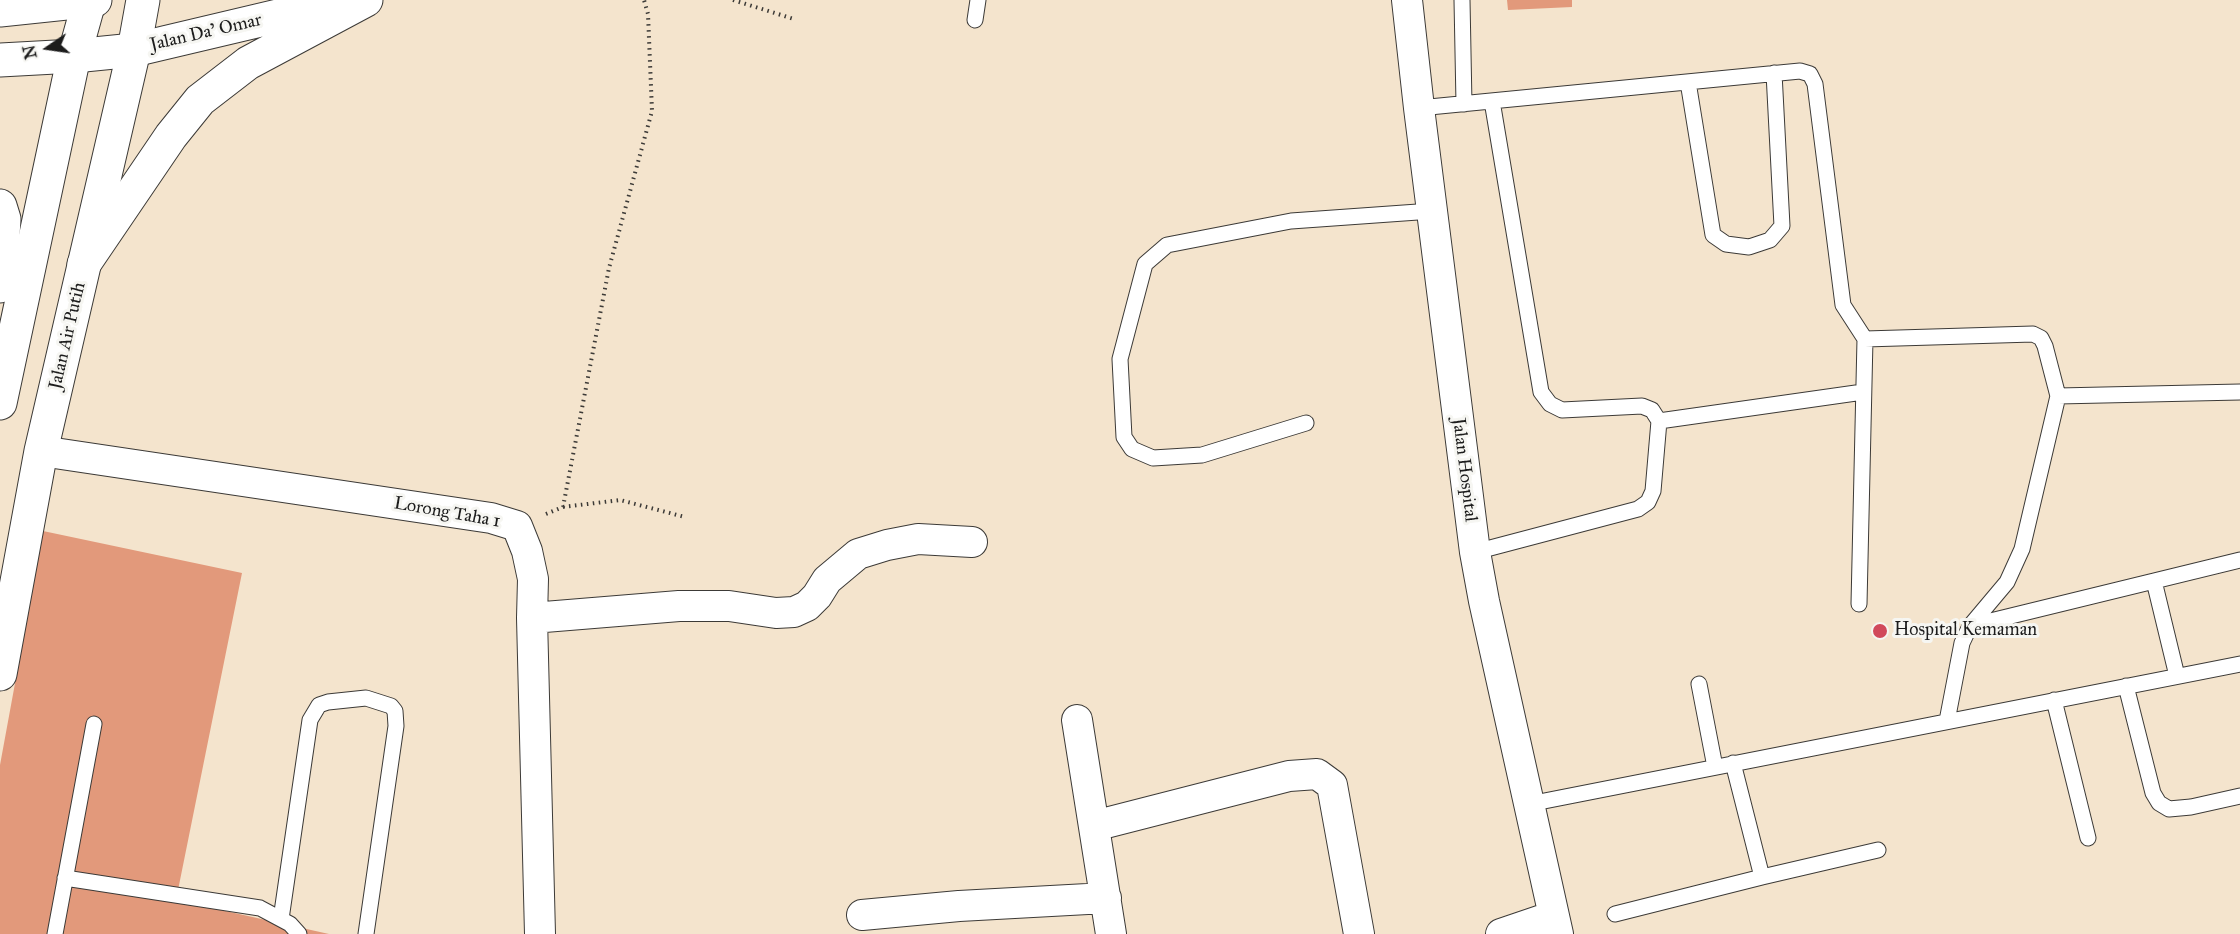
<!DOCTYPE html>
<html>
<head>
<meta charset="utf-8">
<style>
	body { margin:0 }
	#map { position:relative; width:2240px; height:934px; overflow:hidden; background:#f4e4cd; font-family:"IM FELL Great Primer",serif }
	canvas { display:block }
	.north { position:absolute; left:18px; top:18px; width:60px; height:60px; -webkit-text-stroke:4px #f6f6f2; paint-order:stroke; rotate:257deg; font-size:16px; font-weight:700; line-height:24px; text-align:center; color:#1c1c1c }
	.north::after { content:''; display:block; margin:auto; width:21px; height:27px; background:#1c1c1c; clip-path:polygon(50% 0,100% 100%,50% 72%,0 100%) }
</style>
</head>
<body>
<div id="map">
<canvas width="2240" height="934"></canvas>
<div class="north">N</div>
</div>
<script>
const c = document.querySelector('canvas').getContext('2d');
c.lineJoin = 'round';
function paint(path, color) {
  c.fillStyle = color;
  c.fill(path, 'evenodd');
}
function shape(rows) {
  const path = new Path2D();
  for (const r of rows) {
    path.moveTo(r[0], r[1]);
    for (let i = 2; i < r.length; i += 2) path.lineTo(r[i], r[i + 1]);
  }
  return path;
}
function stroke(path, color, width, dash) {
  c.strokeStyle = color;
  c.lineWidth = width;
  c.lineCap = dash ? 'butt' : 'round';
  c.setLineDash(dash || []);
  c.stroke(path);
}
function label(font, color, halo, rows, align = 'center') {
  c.font = font + ' "IM FELL Great Primer",serif';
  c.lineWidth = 6;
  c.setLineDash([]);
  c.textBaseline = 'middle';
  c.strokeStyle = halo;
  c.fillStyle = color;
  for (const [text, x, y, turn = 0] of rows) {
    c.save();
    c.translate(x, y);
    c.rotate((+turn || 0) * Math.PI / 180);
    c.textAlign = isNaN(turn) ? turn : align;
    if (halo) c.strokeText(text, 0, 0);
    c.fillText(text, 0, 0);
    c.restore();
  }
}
paint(shape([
	[1507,0,1572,0,1572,7,1508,10],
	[43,531,242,573,176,900,329,934,0,934,0,765]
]), '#e2997b');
const lane = shape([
	[1462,0,1464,104],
	[975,20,978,0],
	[1688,82,1713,235,1726,244,1749,247,1770,240,1782,226,1774,73],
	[1419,108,1800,71,1810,74,1815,84,1843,305,1865,339,1859,604],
	[1865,339,2033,334,2041,338,2045,346,2058,396,2022,549,2007,582,1970,626,1962,643,1947,721],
	[2058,396,2240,392],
	[1659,421,1863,392],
	[1306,423,1202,455,1153,458,1132,449,1124,437,1120,359,1145,264,1167,245,1291,221,1432,211],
	[1475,552,1638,509,1648,502,1653,491,1659,421,1652,410,1642,406,1562,410,1550,404,1541,392,1492,101],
	[2154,581,2177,676],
	[1970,626,2240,560],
	[1699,684,1715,767],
	[2126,686,2153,793,2159,803,2169,809,2191,807,2240,796],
	[2054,700,2088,838],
	[1733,763,1762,877,1878,850],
	[1529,804,2240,664],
	[65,878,260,908,290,924,299,934],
	[1615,914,1762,877],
	[281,919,310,720,319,705,328,702,366,698,391,706,395,711,396,726,366,934],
	[55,934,94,724]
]);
const street = shape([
	[1407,0,1419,108,1475,552,1484,601,1558,934],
	[41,451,491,518,517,526,527,551,533,579,532,618,540,934],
	[532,618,679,606,729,606,776,613,794,612,807,606,817,596,827,580,858,554,887,545,918,539,972,542],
	[1077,720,1111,934],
	[1094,826,1289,776,1317,774,1332,785,1359,934],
	[862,915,959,906,1106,898],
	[1501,934,1554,916]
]);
const primary = shape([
	[0,403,74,56,89,2],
	[0,674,41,451,134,50,143,0]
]);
const highway = shape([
	[0,10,95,0],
	[0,60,74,56,134,50,337,2],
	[0,206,4,219,0,286],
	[84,264,171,136,200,100,248,63,366,0]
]);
stroke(lane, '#3c3a37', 17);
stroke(street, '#3c3a37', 32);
stroke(primary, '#3c3a37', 35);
stroke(highway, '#3c3a37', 35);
stroke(shape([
	[733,0,794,19],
	[563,507,620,500,685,517],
	[546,514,563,507,609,268,652,111,648,14,644,0]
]), '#3c3a37', 4, [1.5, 4.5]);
stroke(lane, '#fff', 15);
stroke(street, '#fff', 30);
stroke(primary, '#fff', 33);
stroke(highway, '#fff', 33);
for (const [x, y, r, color] of [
	[1880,631,8,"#d1495b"]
]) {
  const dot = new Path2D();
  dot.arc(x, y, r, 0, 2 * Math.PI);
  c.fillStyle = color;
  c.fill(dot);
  stroke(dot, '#f6f6f2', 2);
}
label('18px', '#1c1c1c', '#f6f6f2', [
	["Jalan Da' Omar",206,33,-13],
	["Jalan Air Putih",68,336,-77],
	["Jalan Hospital",1464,470,83],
	["Lorong Taha 1",447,513,10]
]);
label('18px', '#1c1c1c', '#f6f6f2', [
	["Hospital Kemaman",1894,631]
], 'left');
</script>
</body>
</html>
